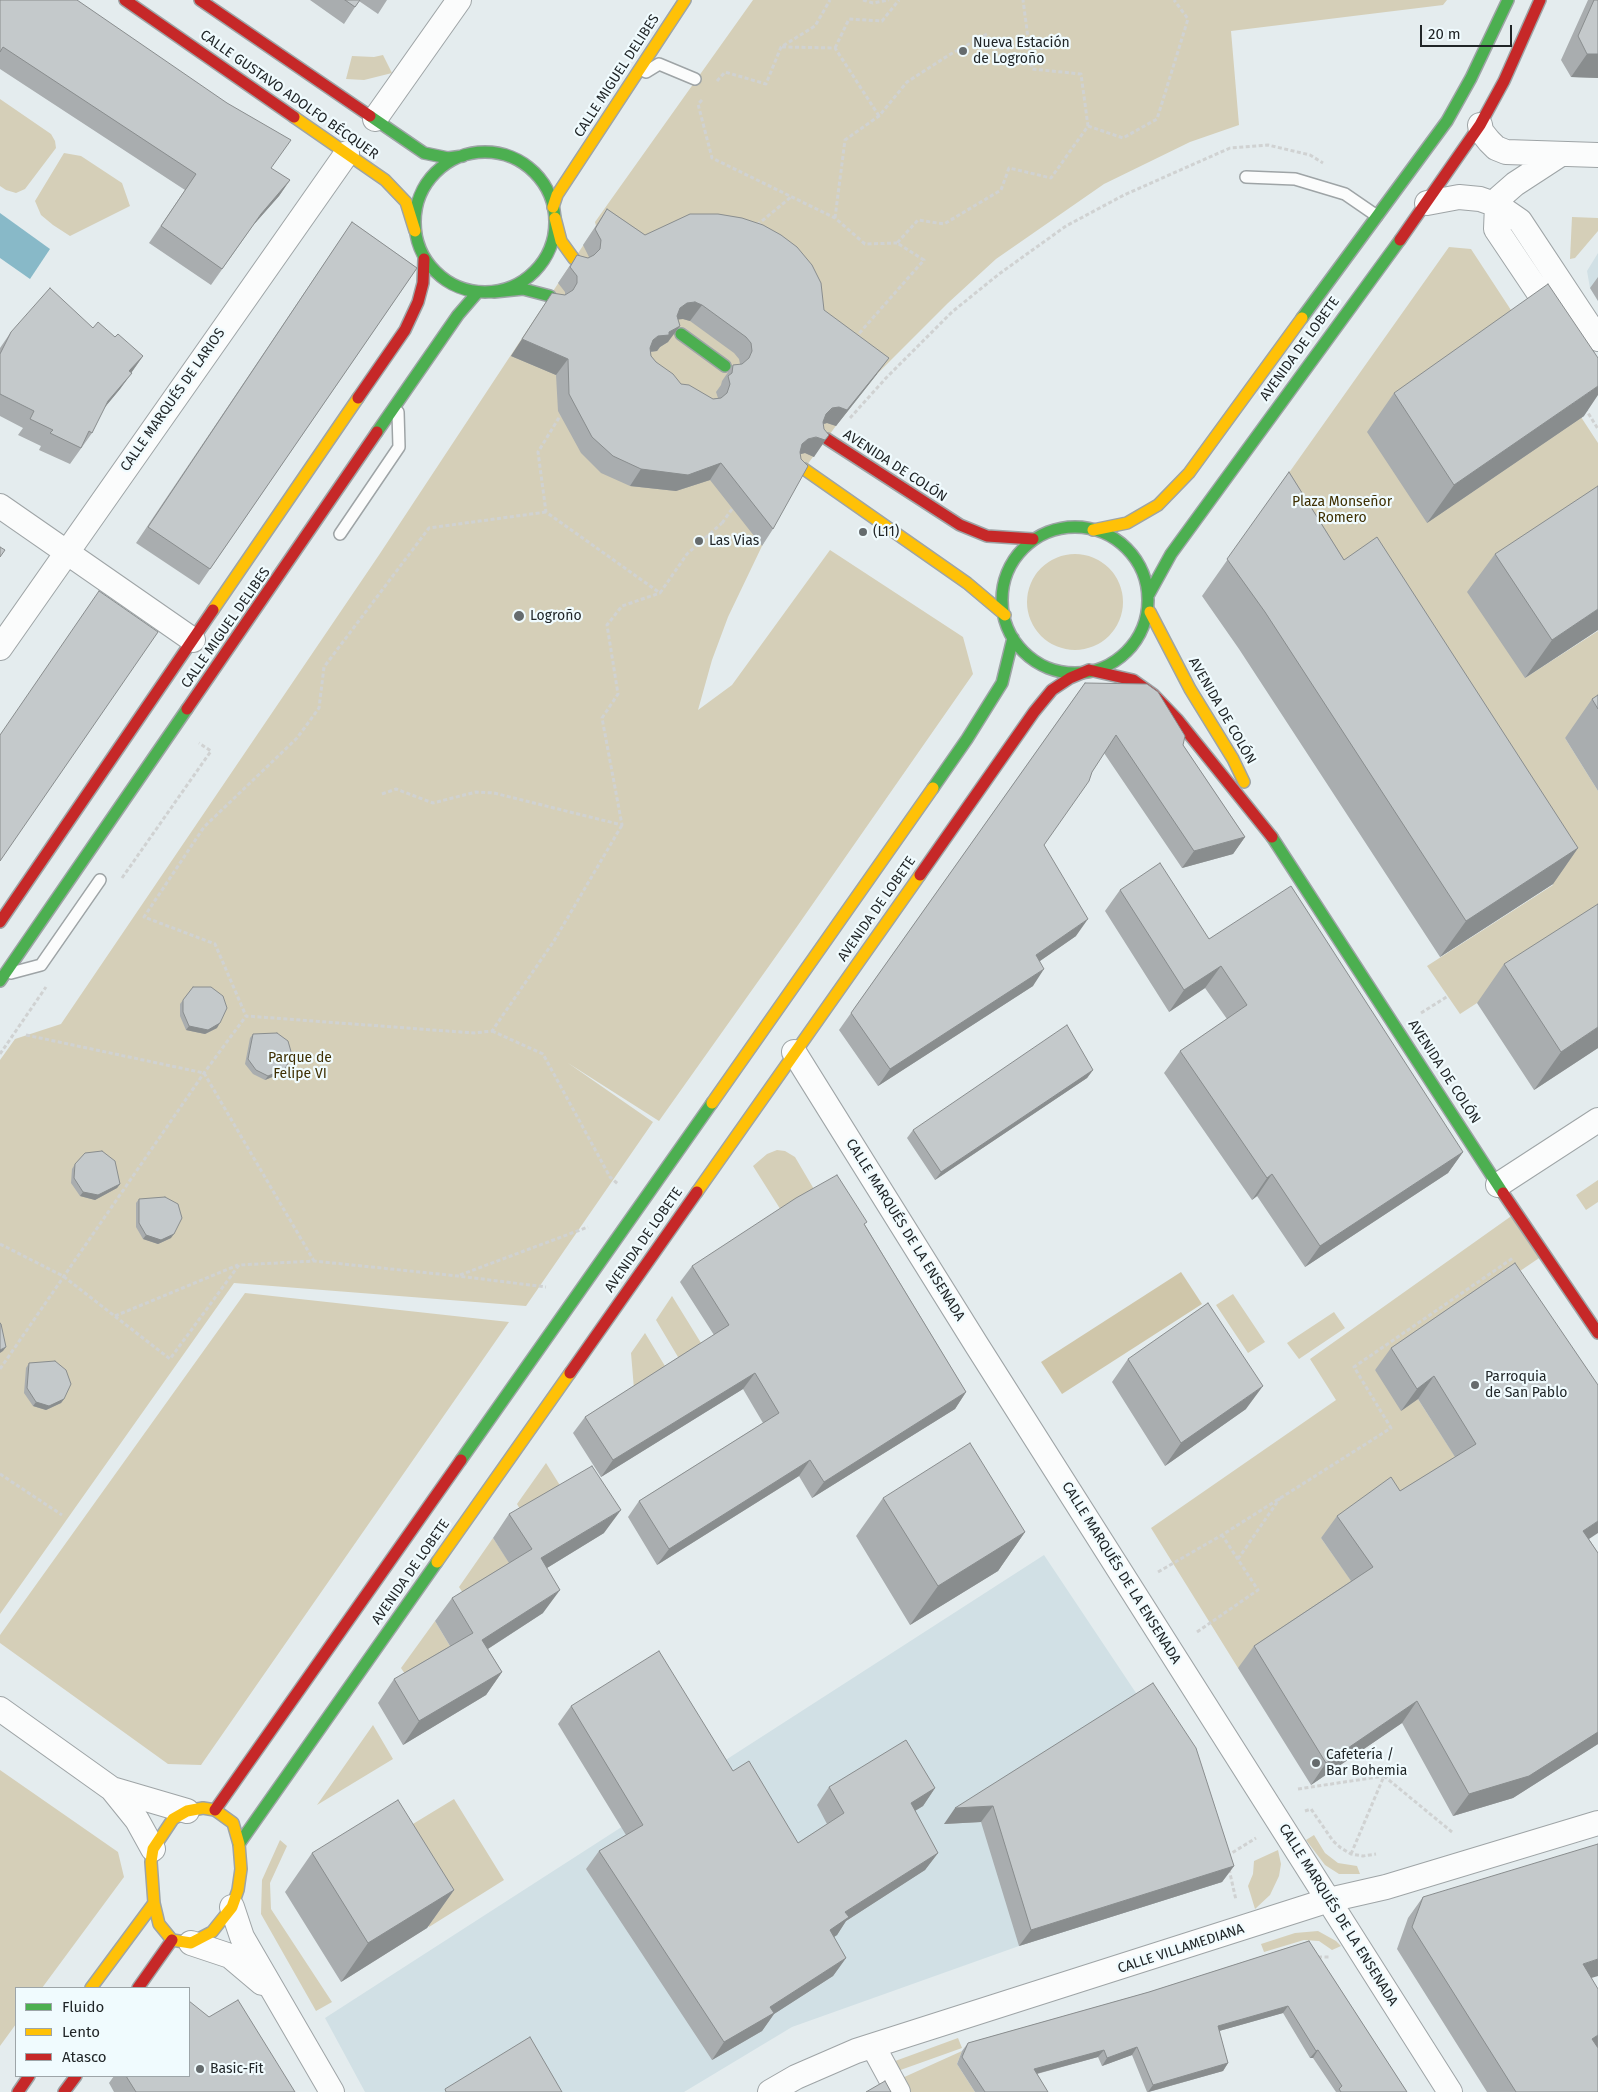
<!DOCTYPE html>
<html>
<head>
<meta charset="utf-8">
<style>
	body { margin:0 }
	#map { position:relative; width:1598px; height:2092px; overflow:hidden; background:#e4ecee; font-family:"Fira Sans",sans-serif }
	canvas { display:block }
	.legend { position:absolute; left:15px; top:1987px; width:175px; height:90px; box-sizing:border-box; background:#f0fbfe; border:1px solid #9da5a8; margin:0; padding:6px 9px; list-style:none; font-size:15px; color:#202527 }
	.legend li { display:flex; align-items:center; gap:10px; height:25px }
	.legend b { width:25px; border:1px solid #9da5a8 }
	.scale { position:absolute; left:1420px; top:25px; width:92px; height:22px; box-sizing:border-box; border:2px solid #202527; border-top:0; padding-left:6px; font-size:15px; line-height:18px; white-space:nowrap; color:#202527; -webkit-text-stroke:4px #f0fbfe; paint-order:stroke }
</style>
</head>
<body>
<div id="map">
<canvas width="1598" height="2092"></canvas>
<ul class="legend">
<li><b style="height:6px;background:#4caf50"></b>Fluido</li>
<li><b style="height:6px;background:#ffc107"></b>Lento</li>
<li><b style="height:6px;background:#c62828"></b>Atasco</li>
</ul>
<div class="scale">20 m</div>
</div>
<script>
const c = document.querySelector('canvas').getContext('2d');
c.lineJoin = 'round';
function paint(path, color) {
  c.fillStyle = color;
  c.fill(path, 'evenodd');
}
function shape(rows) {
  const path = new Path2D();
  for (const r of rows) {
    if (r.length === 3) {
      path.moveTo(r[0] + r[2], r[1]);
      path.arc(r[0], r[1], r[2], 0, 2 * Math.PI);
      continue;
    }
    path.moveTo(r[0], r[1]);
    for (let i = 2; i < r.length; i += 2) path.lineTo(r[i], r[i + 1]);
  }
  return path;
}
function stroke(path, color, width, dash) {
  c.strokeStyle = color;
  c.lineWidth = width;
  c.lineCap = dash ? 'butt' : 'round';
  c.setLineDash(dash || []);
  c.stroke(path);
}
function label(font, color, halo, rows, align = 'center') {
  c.font = font + ' "Fira Sans",sans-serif';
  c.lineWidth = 4.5;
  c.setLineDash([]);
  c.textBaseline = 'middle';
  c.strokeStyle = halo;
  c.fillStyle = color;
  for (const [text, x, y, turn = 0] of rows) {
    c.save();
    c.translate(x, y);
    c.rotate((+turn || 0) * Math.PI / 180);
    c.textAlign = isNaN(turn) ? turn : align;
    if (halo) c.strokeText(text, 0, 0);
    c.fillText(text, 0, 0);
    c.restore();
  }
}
paint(shape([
	[1598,253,1598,301,1590,288,1587,271],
	[1044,1555,1184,1765,1222,1882,1019,1946,792,2027,684,2092,365,2092,325,2018]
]), '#d1e0e5');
paint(shape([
	[753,0,1447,0,1443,5,1231,31,1239,125,1190,142,1104,184,996,259,948,303,877,374,841,419,804,469,762,546,728,617,712,660,698,710,732,685,830,550,963,637,973,674,796,928,659,1121,568,1063,653,1122,526,1306,234,1283,0,1614,0,1060,15,1039,61,1024,379,555,596,226,595,222],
	[383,55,392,73,364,80,346,79,352,56,374,57],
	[0,99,51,134,55,141,56,148,25,189,16,193,6,190,0,186],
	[64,153,81,156,122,183,130,206,70,236,53,225,41,215,35,201],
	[1572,217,1598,218,1598,231,1575,258,1570,259],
	[1449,247,1471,249,1598,443,1598,507,1525,678,1598,631,1598,716,1565,738,1598,791,1598,925,1460,1014,1427,966,1553,885,1264,508],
	[1075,602,48],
	[777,1150,785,1151,795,1157,818,1196,784,1215,753,1166,767,1154],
	[1598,1180,1598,1202,1586,1210,1576,1195],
	[1517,1212,1545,1254,1375,1370,1418,1399,1461,1466,1321,1538,1357,1589,1238,1668,1151,1528,1336,1400,1310,1359],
	[245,1293,509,1322,201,1765,168,1764,0,1643,0,1635],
	[1233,1294,1265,1342,1248,1353,1216,1305],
	[672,1296,701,1343,702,1347,681,1362,656,1320],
	[1334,1312,1345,1328,1299,1359,1287,1343],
	[645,1333,668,1371,634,1389,631,1353],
	[546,1463,566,1495,525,1518,517,1504],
	[493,1538,516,1573,469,1602,459,1587],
	[435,1621,456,1656,411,1683,401,1668],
	[373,1725,393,1759,317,1805],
	[0,1770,118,1852,124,1877,42,1988,16,1988,16,2024,0,2046],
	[454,1799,504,1880,429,1927,380,1844],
	[1314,1835,1325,1853,1338,1863,1357,1866,1360,1874,1339,1874,1325,1865,1306,1840],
	[280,1840,287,1846,270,1883,271,1909,332,2002,316,2011,261,1914,262,1880],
	[1278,1850,1281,1864,1279,1876,1270,1895,1255,1909,1248,1886,1253,1874,1254,1861],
	[1318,1931,1336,1941,1341,1946,1332,1950,1319,1941,1304,1940,1264,1952,1261,1944,1295,1933],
	[958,2038,962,2048,892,2073,887,2064],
	[962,2051,957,2064,975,2092,882,2092,880,2088]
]), '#d5cfb8');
paint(shape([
	[1181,1272,1202,1304,1062,1394,1041,1362]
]), '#cfc6aa');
paint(shape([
	[0,213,50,249,30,279,0,258]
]), '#88b9c8');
const lane = shape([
	[646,72,659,64,695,79],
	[1246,177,1295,179,1345,194,1377,216],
	[340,534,399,447,398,412],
	[11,973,41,965,100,880]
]);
const street = shape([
	[375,119,459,0],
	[1480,125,1481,131,1489,141,1496,148,1506,152,1598,155],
	[1427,203,1459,197,1480,199,1497,205,1520,221,1598,339],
	[1555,317,1496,229,1497,205,1499,198,1515,184,1561,154],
	[0,506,193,640],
	[0,648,347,153],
	[794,1052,976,1344,1450,2092],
	[1498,1185,1598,1120],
	[0,1709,112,1789,137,1820,153,1849],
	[112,1789,187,1811],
	[232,1907,242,1937,332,2092],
	[191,1943,230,1956,262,1983],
	[873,2046,898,2092],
	[770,2092,796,2077,856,2051,1329,1900,1386,1887,1598,1823]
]);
const fast = shape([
	[370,116,424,153,448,158,463,156],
	[485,222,70],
	[494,292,523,289,550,296],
	[1302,318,1447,121,1471,78,1508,0],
	[681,334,725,366],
	[377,432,458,315,477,293],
	[1075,600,73],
	[1149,594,1171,554,1400,240],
	[933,788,967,739,1002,683,1013,638],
	[1272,837,1503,1193],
	[0,981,187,709],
	[461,1460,712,1103],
	[239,1844,437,1562]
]);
const slow = shape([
	[294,117,385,180,406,202,415,231],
	[553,207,557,195,685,0],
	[555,218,561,241,574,259],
	[804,469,967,583,1005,615],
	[1093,530,1127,523,1158,505,1189,473,1302,318],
	[213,610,358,398],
	[1150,612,1190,689,1233,759,1244,782],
	[712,1103,933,788],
	[697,1192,920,875],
	[437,1562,570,1373],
	[203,1808,215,1810,233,1823,239,1844,241,1869,238,1890,232,1907,212,1932,191,1943,172,1940,159,1924,154,1903,151,1862,153,1849,173,1819,187,1811,203,1808],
	[91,1988,154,1903]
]);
const jam = shape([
	[125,0,294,117],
	[200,0,370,116],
	[1400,240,1480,125,1504,81,1540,0],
	[358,398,405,330,418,302,423,283,424,259],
	[827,439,960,525,987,536,1033,539],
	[1089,670,1133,680,1154,695,1177,719,1272,837],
	[187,709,377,432],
	[920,875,1034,712,1052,690,1070,678,1089,670],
	[0,922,213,610],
	[1503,1193,1598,1333],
	[570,1373,697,1192],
	[215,1810,461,1460],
	[138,1988,172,1940],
	[18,2092,29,2076],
	[64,2092,76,2076]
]);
stroke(lane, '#9ea4a6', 14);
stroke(street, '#9ea4a6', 26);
stroke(fast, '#9ea4a6', 14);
stroke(slow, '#9ea4a6', 14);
stroke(jam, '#9ea4a6', 14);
stroke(shape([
	[863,0,873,3,889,0],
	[782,47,835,48,879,116],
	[835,48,849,19,882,21,899,0],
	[717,81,725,72,766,84,781,47,815,26,830,0],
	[702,100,698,104,712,158,835,218,865,244,897,243],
	[1088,126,1123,138,1157,119,1188,19,1174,0],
	[835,218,845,140,879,116,907,82,949,55,989,33],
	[757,225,791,197],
	[855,338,924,260,897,243,918,220,944,224,1001,190,1009,168,1051,178,1088,126,1081,74,1032,69,1023,0],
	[1585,408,1598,429],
	[564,414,560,416,538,452,546,512,660,593,687,554,722,523],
	[850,418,886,378,952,312,999,274,1066,226,1124,195,1230,148,1268,145,1310,155,1323,163],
	[546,512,429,528,324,667,319,708,297,738,204,827,144,917,215,944,246,1016,474,1033,492,1031,554,941,622,825],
	[382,794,396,789,433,803,476,792,494,793,622,825,602,718,618,694,607,625,622,606,660,593],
	[122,878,211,751,199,743],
	[1421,1013,1448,996],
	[492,1031,543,1054,610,1177,618,1184],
	[26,1035,204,1073,314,1261],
	[0,1054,46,987],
	[0,1244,63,1276,170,1359,239,1265,314,1261,458,1276,546,1287],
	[460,1275,588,1227],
	[115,1316,238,1265],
	[0,1369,204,1073,246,1016],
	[0,1474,62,1515],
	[1238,1559,1280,1498],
	[1158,1572,1222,1535,1391,1428,1354,1367,1513,1258],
	[1197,1632,1258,1590,1222,1535],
	[1298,1789,1384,1776],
	[1305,1811,1311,1809,1333,1841,1341,1848,1351,1854,1363,1856,1376,1854],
	[1351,1854,1384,1776,1452,1832],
	[1227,1856,1256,1838],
	[1229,1869,1236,1900],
	[1318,1957,1331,1957]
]), '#d0d2d2', 3, [4, 2.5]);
stroke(lane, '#fbfcfc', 11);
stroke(street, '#fbfcfc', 24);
stroke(fast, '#4caf50', 11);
stroke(slow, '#ffc107', 11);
stroke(jam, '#c62828', 11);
stroke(shape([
	[722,523,735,505]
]), '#d0d2d2', 3, [4, 2.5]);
paint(shape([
	[0,0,290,180,279,196,249,230,211,285,149,243,185,190,0,69],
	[310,0,387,0,378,14,359,1,344,24],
	[1588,0,1598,0,1598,78,1571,77,1561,60],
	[607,209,645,235,824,310,877,374,836,426,827,423,823,424,814,457,805,453,800,454,773,529,762,546,710,480,676,491,630,486,601,473,581,453,558,411,556,375,511,356,552,293,565,295,565,292,558,283,577,255,588,258,589,257,583,245],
	[678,319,683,319,690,321,734,353,739,359,740,364,733,365,722,381,721,385,716,392,718,398,713,399,681,384,656,362,651,356,651,352,657,351,660,347,668,342],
	[352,222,417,268,199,585,136,543],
	[1598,277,1598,301,1590,288],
	[93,328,115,337,143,356,120,389,104,408,92,433,70,464,39,450,41,446,18,435,23,428,0,416,0,348,11,332],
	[1394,393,1584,416,1427,523,1367,432],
	[1289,472,1344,560,1578,848,1553,884,1440,957,1239,649,1202,596],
	[1495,554,1598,630,1525,678,1467,592],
	[1085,683,1183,745,1245,837,1233,854,1182,868,1104,753,1044,845,1076,936,1040,961,1033,986,878,1086,839,1030],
	[1598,695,1598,791,1565,738,1592,699],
	[1120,890,1209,939,1463,1152,1448,1173,1305,1267,1257,1196,1252,1200,1164,1073,1180,1051,1227,1019,1205,988,1169,1012,1105,911],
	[1504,964,1598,1048,1534,1090,1477,1003],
	[193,987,217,1028,205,1034,186,1030,180,1016,180,1004],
	[253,1034,285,1069,282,1073,265,1080,253,1074,245,1064,250,1038],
	[1093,1070,1087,1078,935,1180,907,1138,913,1130],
	[75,1164,120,1184,117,1188,95,1200,80,1196,71,1183,72,1169],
	[139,1199,171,1238,158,1244,143,1239,136,1227,136,1203],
	[865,1225,966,1392,955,1409,812,1498,799,1476,657,1565,628,1517,639,1501,763,1423,743,1389,601,1477,573,1433,585,1417,714,1335,680,1282,692,1266],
	[1515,1263,1589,1539,1598,1553,1598,1744,1513,1798,1453,1816,1402,1723,1311,1785,1238,1668,1254,1646,1351,1581,1321,1538,1337,1516,1400,1491,1455,1457,1418,1399,1401,1411,1375,1370,1391,1348],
	[1128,1359,1246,1409,1165,1466,1112,1382],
	[29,1363,64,1399,61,1403,46,1410,33,1406,24,1393,26,1368],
	[883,1498,1025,1532,998,1571,910,1625,856,1536],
	[509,1514,604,1533,547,1568,543,1613,488,1649,502,1672,486,1695,403,1745,378,1703,394,1679,450,1646,435,1621,452,1598,509,1563,493,1538],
	[1153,1683,1234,1866,1222,1882,1019,1946,981,1822,944,1824],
	[571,1706,733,1771,798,1843,827,1824,817,1805,829,1787,935,1788,923,1806,915,1811,938,1853,925,1870,846,1921,837,1935,834,1937,846,1958,833,1976,774,2014,762,2031,712,2060,586,1869,599,1851,626,1835,558,1724],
	[312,1853,454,1890,427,1928,341,1982,285,1892],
	[1423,1897,1591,1978,1597,2047,1598,2092,1487,2092,1397,1949,1408,1918],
	[1309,1941,1407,2092,1336,2092,1313,2058,1310,2058,1283,2013,1219,2031,1228,2063,1223,2071,1149,2092,1147,2092,1132,2055,1102,2066,1098,2057,1037,2074,1048,2092,975,2092,957,2064,962,2051,968,2043,1149,1992],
	[209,2017,295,2092,114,2092,109,2083,114,2076,189,2076]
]), '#a9adaf');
paint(shape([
	[1587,54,1598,54,1598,78,1571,77],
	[290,180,279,196,249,230,211,285,261,214],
	[695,302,702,305,690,321,683,319,675,320,680,308,687,303],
	[680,326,668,342,660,347,657,351,647,352,653,340,658,336,669,332],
	[522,339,568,359,556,375,511,356],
	[143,356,131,373,129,371],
	[889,358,877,374,836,426,827,423,820,425,826,414],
	[132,373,120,389,96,418,108,401],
	[1598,386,1598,395,1584,416,1427,523,1454,485],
	[829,435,814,457,805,453,797,455,802,444,808,439],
	[721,463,710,480,676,491,630,486,641,469],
	[1598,609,1598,630,1525,678,1552,640],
	[1245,837,1233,854,1182,868,1194,851],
	[1578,848,1553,884,1440,957,1466,921],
	[1088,919,1076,936,1024,972,1036,955],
	[1221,966,1205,988,1169,1012,1184,990],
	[1044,969,1033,986,878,1086,890,1069],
	[220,1023,217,1028,205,1034,186,1030,189,1026],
	[1598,1027,1598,1048,1534,1090,1561,1052],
	[285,1069,282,1073,265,1080,268,1076],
	[1093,1070,1087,1078,935,1180,941,1172],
	[1463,1152,1448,1173,1305,1267,1320,1246],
	[1272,1174,1257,1196,1252,1200,1267,1178],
	[120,1184,117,1188,95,1200,80,1196,83,1192],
	[174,1234,171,1238,158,1244,143,1239,146,1235],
	[6,1347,3,1351,0,1353,0,1350],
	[755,1373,743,1389,601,1477,613,1460],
	[1434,1376,1418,1399,1401,1411,1417,1389],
	[1263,1386,1246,1409,1165,1466,1181,1443],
	[966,1392,955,1409,812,1498,824,1482],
	[64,1399,61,1403,46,1410,33,1406,36,1402],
	[810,1460,799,1476,657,1565,669,1549],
	[621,1510,604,1533,524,1582,541,1558],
	[1598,1521,1598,1533,1568,1553,1583,1531],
	[1025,1532,998,1571,910,1625,938,1586],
	[560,1590,543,1613,466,1663,482,1640],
	[502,1672,486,1695,403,1745,419,1721],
	[1417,1701,1402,1723,1311,1785,1326,1763],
	[1598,1732,1598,1744,1513,1798,1453,1816,1469,1794],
	[935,1788,923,1806,898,1821,911,1803],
	[993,1806,981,1822,944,1824,955,1808],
	[938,1853,925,1870,846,1921,837,1935,817,1948,830,1930,845,1912],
	[1234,1866,1222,1882,1019,1946,1031,1930],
	[454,1890,427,1928,341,1982,368,1943],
	[846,1958,833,1976,774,2014,762,2031,712,2060,724,2042,770,2007],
	[1598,1959,1598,1976,1568,1985,1583,1964],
	[1288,2006,1283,2013,1212,2033,1218,2026],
	[1598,2035,1598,2047,1577,2060,1592,2039],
	[1137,2047,1132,2055,1102,2066,1107,2058],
	[1104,2050,1098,2057,1028,2076,1034,2069],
	[1318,2050,1313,2058,1310,2058,1316,2051],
	[1228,2063,1223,2071,1148,2092,1153,2085]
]), '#898d8e');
const building = shape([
	[0,0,77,0,227,103,291,140,271,168,290,180,261,214,222,269,161,226,196,174,3,47,0,52,0,0],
	[345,0,360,0,355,7,345,0],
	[1594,0,1598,0,1598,54,1587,54,1578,36,1594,0],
	[607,209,645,235,690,214,718,214,742,218,763,225,781,235,797,247,812,265,821,283,824,310,889,358,847,410,839,407,832,408,826,414,823,422,824,429,829,435,825,440,816,437,808,439,802,444,800,452,801,459,808,466,773,529,721,463,688,475,641,469,613,456,592,437,569,394,568,359,522,339,552,293,565,295,573,290,577,283,577,276,570,267,577,255,588,258,594,255,600,249,601,240,595,229,607,209],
	[695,302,702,305,746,337,751,343,752,351,749,358,742,364,733,365,732,373,728,376,730,384,727,393,721,398,713,399,689,385,681,384,673,374,656,362,651,356,650,348,653,340,658,336,669,335,669,332,680,326,677,316,680,308,687,303,695,302],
	[352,222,417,268,210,569,148,527,352,222],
	[1548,284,1598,358,1598,386,1454,485,1394,393,1548,284],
	[50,288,93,328,98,322,115,337,118,334,143,356,129,371,132,373,108,401,92,433,89,431,81,448,50,433,53,430,30,419,34,411,0,394,0,354,11,332,50,288],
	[1289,472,1344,560,1377,537,1578,848,1466,921,1265,612,1227,559,1289,472],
	[1598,486,1598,609,1552,640,1495,554,1598,486],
	[0,547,5,550,0,557,0,547],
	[99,591,158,632,0,861,0,735,99,591],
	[1085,683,1147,684,1158,692,1185,736,1183,745,1245,837,1194,851,1116,735,1092,772,1089,781,1044,845,1088,919,1036,955,1044,969,890,1069,851,1013,1085,683],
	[1598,695,1598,709,1592,699,1598,695],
	[1160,863,1209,939,1291,886,1463,1152,1320,1246,1272,1174,1267,1178,1180,1051,1247,1005,1221,966,1184,990,1120,890,1160,863],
	[1598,904,1598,1027,1561,1052,1504,964,1598,904],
	[193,987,211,987,223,996,227,1008,220,1023,208,1030,189,1026,183,1012,183,1000,193,987],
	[1067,1025,1093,1070,941,1172,913,1130,1067,1025],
	[277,1033,288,1041,292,1055,285,1069,268,1076,256,1070,248,1059,253,1034,277,1033],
	[102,1151,115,1161,120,1184,98,1195,83,1192,74,1178,75,1164,85,1153,102,1151],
	[837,1175,867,1222,864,1224,966,1392,824,1482,810,1460,669,1549,639,1501,779,1413,755,1373,613,1460,585,1417,729,1325,692,1266,796,1198,837,1175],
	[165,1197,178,1204,182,1218,174,1234,161,1240,146,1235,139,1223,139,1199,165,1197],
	[1515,1263,1598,1385,1598,1521,1583,1531,1598,1553,1598,1732,1529,1776,1469,1794,1417,1701,1326,1763,1254,1646,1373,1567,1337,1516,1391,1477,1400,1491,1476,1444,1434,1376,1417,1389,1391,1348,1515,1263],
	[1208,1303,1263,1386,1181,1443,1128,1359,1208,1303],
	[0,1323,1,1324,6,1347,0,1350,0,1323],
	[55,1361,66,1370,71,1384,64,1399,49,1406,36,1402,27,1388,29,1363,55,1361],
	[970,1443,1025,1532,938,1586,883,1498,970,1443],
	[592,1466,621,1510,541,1558,560,1590,482,1640,502,1672,419,1721,394,1679,473,1633,452,1598,532,1549,509,1514,592,1466],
	[659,1651,733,1771,749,1761,798,1843,844,1813,829,1787,906,1740,935,1788,911,1803,938,1853,845,1912,849,1917,830,1930,846,1958,770,2007,774,2013,724,2042,599,1851,643,1825,571,1706,659,1651],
	[1153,1683,1196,1748,1234,1866,1031,1930,993,1806,955,1808,1153,1683],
	[398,1800,454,1890,368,1943,312,1853,398,1800],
	[1598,1844,1598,1959,1583,1964,1598,1989,1598,2035,1592,2039,1598,2048,1598,2092,1516,2092,1412,1927,1423,1897,1598,1844],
	[1309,1941,1407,2092,1341,2092,1339,2089,1342,2086,1318,2050,1316,2051,1288,2006,1218,2026,1228,2063,1153,2085,1137,2047,1107,2058,1104,2050,1034,2069,1048,2092,985,2092,962,2057,968,2043,1149,1992,1309,1941],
	[238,2000,295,2092,136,2092,126,2076,189,2076,189,2001,209,2017,238,2000],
	[530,2037,562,2092,446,2092,445,2089,530,2037],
	[885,2081,891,2092,866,2092,885,2081]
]);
paint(building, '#c4c9cb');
stroke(building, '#898d8e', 1);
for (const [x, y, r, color] of [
	[963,51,5,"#656b6d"],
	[863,532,5,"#656b6d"],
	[699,541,5,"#656b6d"],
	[519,616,6,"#656b6d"],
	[1475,1385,5,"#656b6d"],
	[1316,1763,5,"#656b6d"],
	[200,2069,5,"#656b6d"]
]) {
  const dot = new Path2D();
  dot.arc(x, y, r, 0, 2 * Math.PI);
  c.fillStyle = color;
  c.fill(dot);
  stroke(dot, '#f0fbfe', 2);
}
label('14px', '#202527', '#f0fbfe', [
	["Nueva Estación",973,43],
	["de Logroño",973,59],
	["(L11)",873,532],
	["Las Vias",709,541],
	["Logroño",530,616],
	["Parroquia",1485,1377],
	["de San Pablo",1485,1393],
	["Cafetería /",1326,1755],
	["Bar Bohemia",1326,1771],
	["Basic-Fit",210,2069]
], 'left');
label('14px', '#202527', '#f0fbfe', [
	["CALLE MIGUEL DELIBES",617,76,-57],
	["CALLE GUSTAVO ADOLFO BÉCQUER",289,95,35],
	["AVENIDA DE LOBETE",1300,349,-54],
	["CALLE MARQUÉS DE LARIOS",173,400,-55],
	["AVENIDA DE COLÓN",895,466,33],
	["CALLE MIGUEL DELIBES",226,628,-55],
	["AVENIDA DE COLÓN",1222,711,60],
	["AVENIDA DE LOBETE",877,909,-55],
	["AVENIDA DE COLÓN",1444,1072,57],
	["CALLE MARQUÉS DE LA ENSENADA",905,1230,58],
	["AVENIDA DE LOBETE",644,1240,-55],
	["AVENIDA DE LOBETE",411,1572,-55],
	["CALLE MARQUÉS DE LA ENSENADA",1121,1573,58],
	["CALLE MARQUÉS DE LA ENSENADA",1338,1915,58],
	["CALLE VILLAMEDIANA",1181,1949,-18]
]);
label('14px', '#3e2f02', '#f0fbfe', [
	["Plaza Monseñor",1342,502],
	["Romero",1342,518],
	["Parque de",300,1058],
	["Felipe VI",300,1074]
]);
</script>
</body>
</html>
